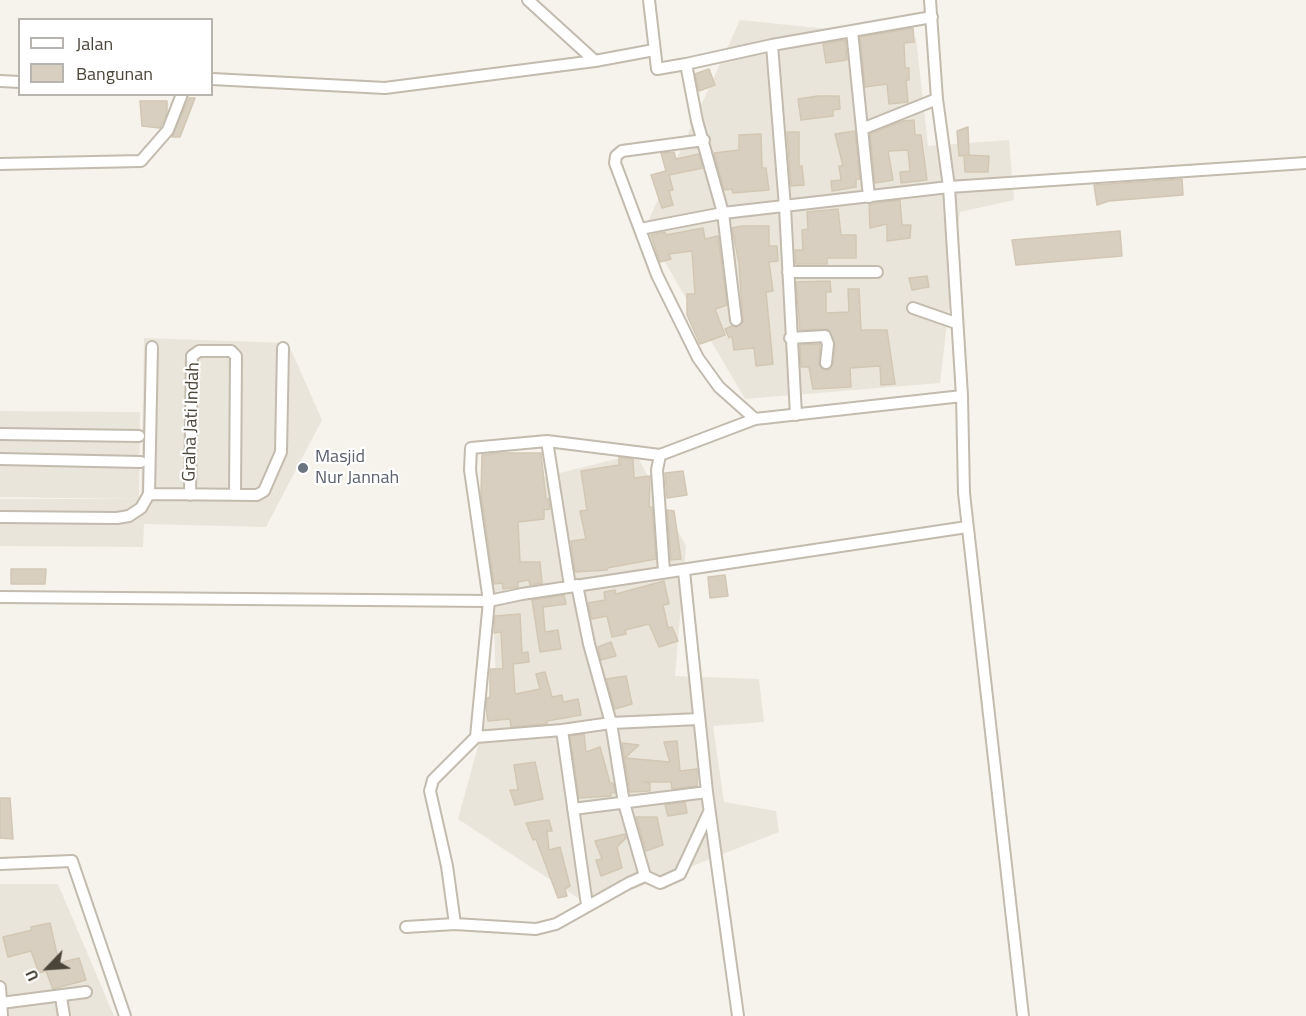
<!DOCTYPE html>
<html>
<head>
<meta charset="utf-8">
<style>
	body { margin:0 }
	#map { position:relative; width:1306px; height:1016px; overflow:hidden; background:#f6f3ec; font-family:"Titillium Web",sans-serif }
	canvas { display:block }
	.legend { position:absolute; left:18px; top:18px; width:195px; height:78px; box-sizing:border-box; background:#fff; border:2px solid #b7b4b0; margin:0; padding:8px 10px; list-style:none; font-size:18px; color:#4b4439 }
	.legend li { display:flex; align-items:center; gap:12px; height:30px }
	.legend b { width:30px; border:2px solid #b7b4b0 }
	.north { position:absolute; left:18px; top:938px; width:60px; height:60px; -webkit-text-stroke:4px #fff; paint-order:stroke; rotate:245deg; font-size:16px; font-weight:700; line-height:24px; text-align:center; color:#4b4439 }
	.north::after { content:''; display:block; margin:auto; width:21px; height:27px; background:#4b4439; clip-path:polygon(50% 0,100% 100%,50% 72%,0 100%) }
</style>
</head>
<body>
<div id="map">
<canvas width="1306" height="1016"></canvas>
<ul class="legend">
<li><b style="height:8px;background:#fff"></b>Jalan</li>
<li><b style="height:16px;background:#d8cfc1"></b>Bangunan</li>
</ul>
<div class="north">U</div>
</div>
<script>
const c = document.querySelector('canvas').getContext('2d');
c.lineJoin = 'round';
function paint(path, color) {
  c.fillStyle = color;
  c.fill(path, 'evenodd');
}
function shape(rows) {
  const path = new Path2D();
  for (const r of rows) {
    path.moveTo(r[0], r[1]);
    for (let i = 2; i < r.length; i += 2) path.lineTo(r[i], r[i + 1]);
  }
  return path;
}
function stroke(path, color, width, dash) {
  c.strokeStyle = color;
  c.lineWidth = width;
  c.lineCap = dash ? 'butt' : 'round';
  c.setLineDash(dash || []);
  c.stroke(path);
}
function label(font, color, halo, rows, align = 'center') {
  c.font = font + ' "Titillium Web",sans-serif';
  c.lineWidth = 4.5;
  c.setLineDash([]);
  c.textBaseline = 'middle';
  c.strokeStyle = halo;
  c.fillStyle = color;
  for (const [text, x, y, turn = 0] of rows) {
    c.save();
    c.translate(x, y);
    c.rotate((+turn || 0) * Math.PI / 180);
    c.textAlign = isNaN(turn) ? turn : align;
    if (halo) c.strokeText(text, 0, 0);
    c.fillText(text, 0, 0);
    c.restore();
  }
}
paint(shape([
	[740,20,916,38,928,146,1009,140,1014,200,960,212,940,383,745,399,645,228],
	[144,338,288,343,322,420,266,527,144,524,143,547,0,546,0,499,141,499],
	[0,411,140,412,139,499,0,497],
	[636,454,686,546,675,676,759,679,764,722,713,726,724,802,776,811,779,832,590,906,458,819,496,680,488,491],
	[0,884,58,884,114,1016,0,1016]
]), '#eae5da');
const building = shape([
	[913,28,914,42,904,43,905,68,909,68,909,80,906,80,908,102,889,104,887,84,865,87,860,37,913,28],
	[845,40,847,60,826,63,823,44,845,40],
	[709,69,715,85,699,91,695,74,709,69],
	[818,96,839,96,840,109,833,110,833,116,801,120,798,99,818,96],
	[189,98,195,98,180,137,172,137,189,98],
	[140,101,167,101,167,113,160,128,142,126,140,101],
	[914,120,915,135,921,135,927,180,901,183,900,172,910,171,908,150,888,151,893,180,875,183,870,134,903,121,914,120],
	[968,127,969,155,959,156,957,131,968,127],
	[855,131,860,179,856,179,856,187,832,191,831,181,841,180,839,166,843,166,835,134,855,131],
	[787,132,799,132,799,166,802,166,804,185,791,186,787,132],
	[761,134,762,168,766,168,769,190,733,193,732,189,724,190,714,153,739,150,739,135,761,134],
	[674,152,676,159,699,154,703,168,669,175,673,190,669,191,673,205,662,208,651,175,666,171,661,153,674,152],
	[964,155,989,156,988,172,965,172,964,155],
	[1182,179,1183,195,1109,201,1097,205,1094,185,1182,179],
	[900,200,902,225,911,225,910,238,887,241,887,224,870,228,869,204,900,200],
	[838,209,841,235,856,235,856,258,827,258,827,264,796,264,795,250,803,250,802,230,808,229,807,212,838,209],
	[742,226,769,226,769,246,777,246,778,261,769,262,773,291,766,292,773,364,756,366,754,348,734,350,732,336,729,338,725,329,732,326,737,327,743,322,739,263,732,228,742,226],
	[703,228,705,239,718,236,727,305,715,309,725,335,700,344,687,315,687,294,695,294,692,251,669,254,671,259,660,262,651,235,665,232,666,235,703,228],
	[1120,231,1122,256,1016,265,1012,240,1120,231],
	[927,276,929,287,912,290,909,278,927,276],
	[830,281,831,292,826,292,826,313,849,312,848,289,859,289,861,330,887,330,895,384,881,385,880,366,850,368,851,387,813,389,809,367,801,367,800,345,820,344,819,365,826,370,833,364,835,342,828,329,800,330,796,282,830,281],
	[499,453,541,453,546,499,549,499,550,509,544,510,544,519,518,522,520,562,540,562,542,583,530,585,529,580,518,582,518,587,503,589,502,583,494,584,481,493,482,455,499,453],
	[619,457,633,459,634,478,650,476,649,507,652,507,656,559,607,568,607,570,575,572,571,541,586,539,580,511,587,510,581,471,619,465,619,457],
	[683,471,687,495,667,498,665,473,683,471],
	[667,510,674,511,681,559,671,560,667,510],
	[11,569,46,569,45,584,11,584,11,569],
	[725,575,728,596,710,598,708,577,725,575],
	[664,581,669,604,663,605,668,628,672,627,678,641,659,647,649,624,625,630,626,634,612,637,607,616,592,619,588,603,605,600,604,592,615,590,616,594,664,581],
	[564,595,566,604,543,607,545,632,558,630,561,649,540,652,532,600,564,595],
	[520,614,522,653,528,652,529,662,513,664,515,694,540,689,536,674,545,672,552,697,562,695,563,702,578,699,581,715,547,721,547,724,511,727,510,719,488,721,486,707,487,698,490,697,490,669,503,669,501,632,494,633,495,616,520,614],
	[611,642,616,656,601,660,598,647,611,642],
	[626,676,632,704,615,709,606,679,626,676],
	[584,734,586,752,600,747,610,783,613,783,615,793,611,793,611,796,579,798,570,736,584,734],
	[677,741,680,771,697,769,697,786,672,789,671,782,644,782,650,783,650,791,630,792,622,743,639,745,625,758,670,762,664,742,677,741],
	[535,762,543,799,515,805,510,790,518,790,514,765,535,762],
	[0,798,10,798,13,839,0,838,0,798],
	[685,802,687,813,668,816,665,805,685,802],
	[636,817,657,817,663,845,646,851,636,817],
	[549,820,552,831,547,831,549,850,560,847,570,886,565,889,567,896,558,898,536,839,533,840,526,823,549,820],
	[625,834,626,838,617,847,622,868,601,876,596,860,602,859,595,841,625,834],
	[50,923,59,963,79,958,86,980,53,989,46,971,39,973,31,951,8,957,3,937,32,930,31,927,50,923]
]);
paint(building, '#d8cfc1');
stroke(building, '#d3c7b4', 1.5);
const minor = shape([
	[528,0,595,61],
	[649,0,657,69,686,64],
	[930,0,937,99,949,187,962,396,964,493,1023,1016],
	[852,31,869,197],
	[772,45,785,207,796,415],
	[212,79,385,88,595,61,654,50],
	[0,81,20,82],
	[862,129,937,99],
	[704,140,622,151,616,156,615,163,657,275,698,358,719,387,755,419],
	[0,164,141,161,168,130,182,94],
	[640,229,723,213,949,187,1306,163],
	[788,272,877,272],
	[913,308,956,323],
	[736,320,723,213,697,121,686,64,772,45,932,17],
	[790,338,825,336,828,344,826,363],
	[0,434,139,436],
	[547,441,570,586],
	[0,459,141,462],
	[149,494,257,495,264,491,281,452,283,348],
	[190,495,192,356,199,351,231,351,236,356,235,495],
	[0,517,117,518,129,516,141,508,149,494,152,347],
	[684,571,707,792,738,1016],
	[664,572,657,470,660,455,755,419,962,396],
	[577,585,589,644,611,723,624,803,645,876],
	[0,597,489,601,522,594,967,527],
	[562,730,587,905],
	[476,737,562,730,611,723,699,719],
	[573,809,707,792],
	[0,864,72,861,125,1016],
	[455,924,447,866,430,791,433,780,476,737,489,601,470,470,471,448,547,441,660,455],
	[406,927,455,924,536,929,556,924,629,883,645,876,660,883,680,874,709,812],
	[0,987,2,1016],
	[61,997,64,1016],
	[1,1003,86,992]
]);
stroke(minor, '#c2bbae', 14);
stroke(minor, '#fff', 10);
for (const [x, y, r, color] of [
	[303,468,6,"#6b7280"]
]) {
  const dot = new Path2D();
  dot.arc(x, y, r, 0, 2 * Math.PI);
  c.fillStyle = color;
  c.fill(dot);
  stroke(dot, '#fff', 2);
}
label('18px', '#4b4439', '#fff', [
	["Graha Jati Indah",192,422,-88]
]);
label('18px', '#5b616d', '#fff', [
	["Masjid",315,458],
	["Nur Jannah",315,479]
], 'left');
</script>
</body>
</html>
